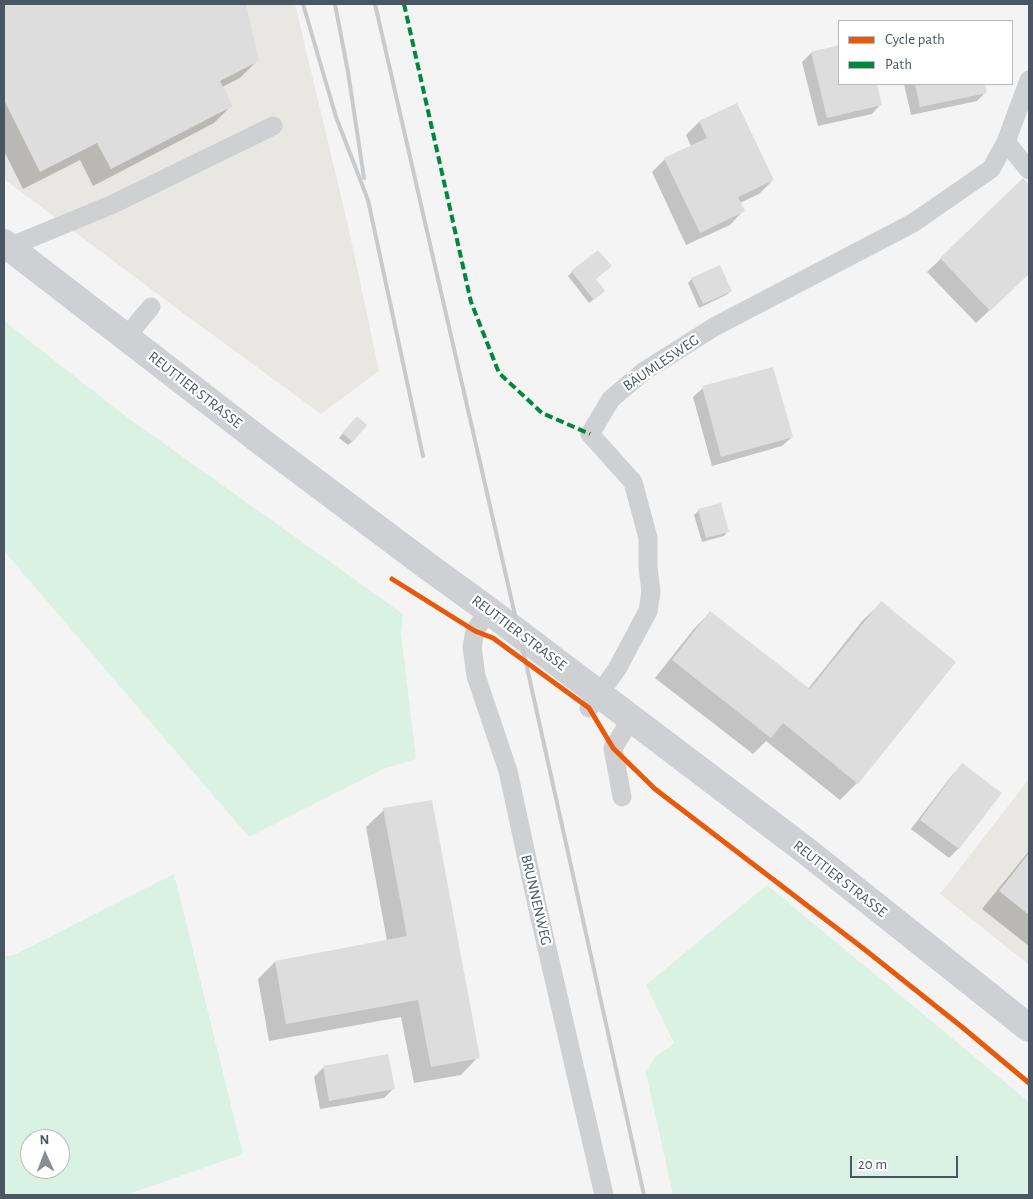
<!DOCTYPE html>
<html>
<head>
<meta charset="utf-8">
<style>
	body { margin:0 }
	#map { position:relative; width:1033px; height:1199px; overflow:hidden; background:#f4f4f4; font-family:"Alegreya Sans",sans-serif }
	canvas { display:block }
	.frame { position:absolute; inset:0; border:5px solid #4a5661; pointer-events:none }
	.legend { position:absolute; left:838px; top:20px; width:175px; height:65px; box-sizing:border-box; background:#fff; border:1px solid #b7bbc0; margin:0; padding:6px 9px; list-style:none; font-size:15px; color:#4a5661 }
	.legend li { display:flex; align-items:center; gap:10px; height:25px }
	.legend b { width:25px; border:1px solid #b7bbc0 }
	.north { position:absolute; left:20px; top:1129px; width:50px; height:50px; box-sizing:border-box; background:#fff; border:1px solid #b7bbc0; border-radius:50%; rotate:358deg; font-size:14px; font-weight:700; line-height:20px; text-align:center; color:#4a5661 }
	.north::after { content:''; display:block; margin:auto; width:18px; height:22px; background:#868d94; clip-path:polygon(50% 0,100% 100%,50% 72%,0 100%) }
	.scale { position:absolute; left:850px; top:1156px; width:108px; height:22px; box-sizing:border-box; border:2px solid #4a5661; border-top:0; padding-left:6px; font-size:15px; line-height:18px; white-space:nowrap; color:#4a5661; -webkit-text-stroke:4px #fff; paint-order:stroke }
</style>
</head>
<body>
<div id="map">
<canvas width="1033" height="1199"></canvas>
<div class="frame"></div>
<ul class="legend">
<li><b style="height:6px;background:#e8590c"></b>Cycle path</li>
<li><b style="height:6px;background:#00873e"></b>Path</li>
</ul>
<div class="north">N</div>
<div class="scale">20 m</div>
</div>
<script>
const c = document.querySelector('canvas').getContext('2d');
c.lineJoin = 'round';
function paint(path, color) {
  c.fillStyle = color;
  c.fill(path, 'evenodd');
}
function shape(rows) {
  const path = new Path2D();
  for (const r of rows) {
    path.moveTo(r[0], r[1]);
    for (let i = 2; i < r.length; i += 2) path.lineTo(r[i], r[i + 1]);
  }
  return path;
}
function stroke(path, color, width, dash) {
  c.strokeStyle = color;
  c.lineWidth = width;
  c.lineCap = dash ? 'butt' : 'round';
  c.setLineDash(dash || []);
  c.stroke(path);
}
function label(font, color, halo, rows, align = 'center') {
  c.font = font + ' "Alegreya Sans",sans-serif';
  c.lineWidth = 4.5;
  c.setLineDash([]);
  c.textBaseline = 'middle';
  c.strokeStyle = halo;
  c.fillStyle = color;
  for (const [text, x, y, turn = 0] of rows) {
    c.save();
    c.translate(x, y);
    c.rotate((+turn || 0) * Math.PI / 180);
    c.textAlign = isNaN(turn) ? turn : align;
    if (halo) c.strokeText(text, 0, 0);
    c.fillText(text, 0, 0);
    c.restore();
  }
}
paint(shape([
	[4,4,295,4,349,230,379,371,321,414,187,316,4,179],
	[1029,779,1029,965,940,894]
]), '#e8e7e3');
paint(shape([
	[4,321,124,415,403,614,401,633,416,759,383,769,249,837,4,551],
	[174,874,243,1154,126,1195,4,1195,4,957,16,954],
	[30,1139,60,1139,60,1169,30,1169],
	[767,885,1029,1102,1029,1195,673,1195,646,1073,655,1057,674,1043,646,985]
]), '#d9f2e3');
paint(shape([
	[4,4,244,4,257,61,240,78,222,87,231,106,214,123,93,186,80,160,23,189,4,151],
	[839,46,839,84,876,84,881,104,872,114,818,126,802,62,811,53],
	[904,84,984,84,986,92,977,101,911,115],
	[736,104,773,180,759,194,740,203,743,211,730,225,686,245,652,172,665,159,691,146,686,135,699,122],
	[1023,180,1029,187,1029,273,976,323,927,272],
	[572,272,595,280,599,295,589,303,568,276],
	[692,279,731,291,726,295,699,308,688,283],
	[703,388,792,437,782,446,712,466,693,397],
	[352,422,353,441,348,445,339,438],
	[699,510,728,531,724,536,702,542,694,515],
	[881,603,857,783,840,800,766,741,753,754,655,678,693,630,710,612,808,689,863,620],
	[963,765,1000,793,958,849,949,858,911,829,953,774],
	[384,810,478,1057,461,1075,414,1083,401,1017,269,1041,258,979,275,962,387,941,366,827],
	[1029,851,1029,946,982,909],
	[387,1056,393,1089,384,1098,320,1109,314,1077,323,1068]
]), '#0003');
paint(shape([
	[4,4,246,4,259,61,220,81,233,106,111,169,97,143,40,172,4,100],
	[839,45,839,84,877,84,882,105,827,118,811,52],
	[915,84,985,84,987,93,920,107],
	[737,103,774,180,738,197,745,211,700,233,664,158,707,138,699,121],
	[1023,178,1029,185,1029,274,990,311,940,258],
	[598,250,612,266,596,279,605,291,594,300,571,271],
	[720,265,732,291,703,304,691,278],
	[773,367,793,437,721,457,702,386],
	[357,416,367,425,353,442,342,433],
	[721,503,729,532,706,538,698,509],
	[881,601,956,662,858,784,783,723,771,738,672,660,710,611,810,689],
	[962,763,1002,793,959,849,920,820],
	[432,800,480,1058,431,1067,418,1000,286,1024,275,961,407,936,383,808],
	[1029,853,1029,915,999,891],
	[388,1054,395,1089,329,1101,323,1066]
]), '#ddddde');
stroke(shape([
	[1006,142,1029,170],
	[9,247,111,205,273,126],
	[126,337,151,307],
	[488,610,475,631,472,647,476,676,508,771,537,905,604,1195],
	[589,708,617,669,648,611,651,592,648,567,648,538,633,482,590,434,611,399,643,372,714,327,913,223,991,169,1006,142,1029,80],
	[622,797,613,748,632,718]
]), '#ced0d2', 19);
stroke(shape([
	[4,243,263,443,426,565,488,610,805,850,1029,1028]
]), '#ced0d4', 28);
stroke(shape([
	[303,4,336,117,368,200,423,456],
	[335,4,348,72,364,178],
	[375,4,526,663,644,1195]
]), '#c9cacc', 4);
stroke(shape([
	[404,4,471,302,499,373,542,413,590,434]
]), '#00873e', 4, [8, 4]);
stroke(shape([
	[392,579,475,631,493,638,589,708,613,748,655,789,864,949,962,1027,1029,1083]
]), '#e8590c', 5);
label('15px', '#4a5661', '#fff', [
	["BÄUMLESWEG",661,363,-34],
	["REUTTIER STRASSE",195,390,38],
	["REUTTIER STRASSE",519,633,37],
	["REUTTIER STRASSE",840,879,38],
	["BRUNNENWEG",536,900,77]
]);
</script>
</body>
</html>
